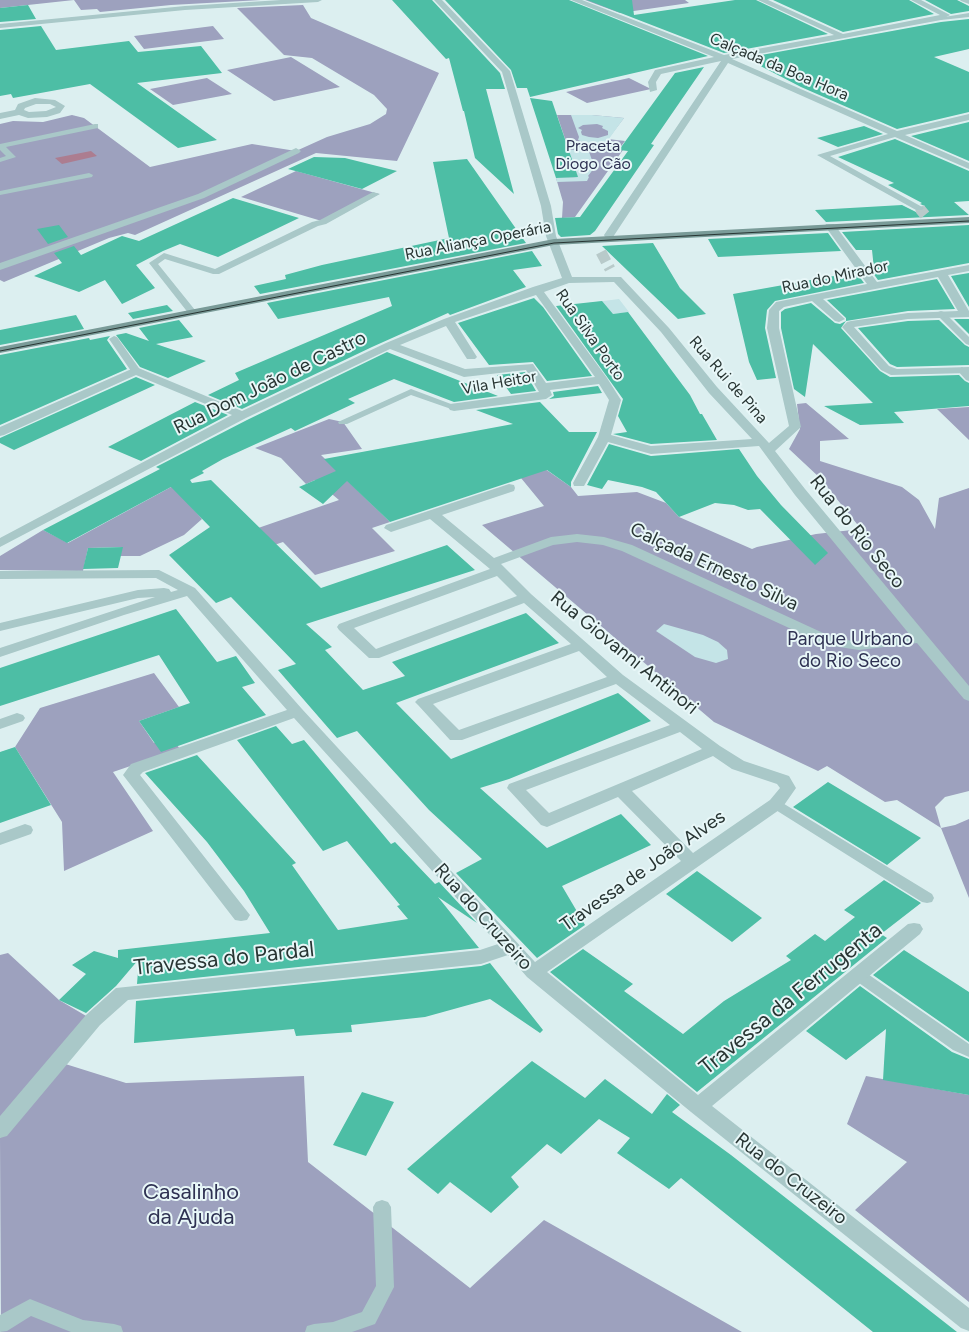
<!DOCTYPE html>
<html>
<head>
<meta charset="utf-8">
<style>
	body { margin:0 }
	canvas { display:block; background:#dceff0 }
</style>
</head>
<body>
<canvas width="969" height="1332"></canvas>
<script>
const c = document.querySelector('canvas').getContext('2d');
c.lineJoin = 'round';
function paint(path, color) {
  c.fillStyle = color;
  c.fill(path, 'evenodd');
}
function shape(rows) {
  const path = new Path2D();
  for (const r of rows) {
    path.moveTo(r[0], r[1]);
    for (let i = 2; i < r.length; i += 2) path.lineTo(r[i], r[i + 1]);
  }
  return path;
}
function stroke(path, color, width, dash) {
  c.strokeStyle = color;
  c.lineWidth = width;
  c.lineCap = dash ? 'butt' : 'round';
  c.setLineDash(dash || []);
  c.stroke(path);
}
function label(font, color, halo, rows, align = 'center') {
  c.font = font + ' Figtree,sans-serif';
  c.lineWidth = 4;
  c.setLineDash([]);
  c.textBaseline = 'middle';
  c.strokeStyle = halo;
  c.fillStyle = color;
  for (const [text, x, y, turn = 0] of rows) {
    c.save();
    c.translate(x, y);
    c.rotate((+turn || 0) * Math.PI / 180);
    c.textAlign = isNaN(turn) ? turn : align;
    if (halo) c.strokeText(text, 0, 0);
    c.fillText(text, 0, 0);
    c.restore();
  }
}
paint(shape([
	[0,0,261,0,171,5,100,12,97,9,81,10,74,0,0,8],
	[585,0,685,0,689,3,620,13],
	[303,5,311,18,439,73,397,161,316,153,135,235,128,233,109,238,4,282,0,280,0,124,13,121,43,122,72,115,84,118,150,167,252,144,296,151,327,137,370,124,386,114,387,109,374,95,312,58,284,55,237,8],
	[213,26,224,39,144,49,134,36],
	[291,57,340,87,274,101,227,70],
	[207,78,232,94,173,105,150,89],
	[629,78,651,89,587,103,566,92],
	[557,115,592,115,624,118,608,139,625,141,619,149,623,150,575,217,562,218,563,202,556,178,578,177],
	[296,171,379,194,325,222,241,197],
	[806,403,849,439,820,441,820,461,902,487,919,500,935,529,939,498,969,488,969,791,945,797,935,807,941,828,955,825,969,819,969,898,941,828,897,800,885,802,827,766,818,771,714,722,482,525,544,506,521,478,491,431,492,428,512,446,571,487,578,496,637,492,666,503,679,517,752,549,757,547,816,534,861,529,820,478,789,449,800,429,797,404],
	[969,407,969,440,937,409],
	[329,419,343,422,362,449,321,455,390,522,372,528,395,551,315,575,283,542,251,553,238,535,339,500,315,480,306,484,281,458,255,448],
	[173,486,202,519,184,535,140,556,120,556,122,547,88,548,83,571,0,570,0,556,43,530,68,543],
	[154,673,179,707,139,721,154,743,171,737,180,749,113,772,153,831,64,871,62,822,15,747,40,708],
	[8,953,59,1000,93,1020,59,1062,126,1083,304,1076,308,1162,470,1288,544,1220,742,1332,1,1332,0,1138,52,1070,0,1130,0,955],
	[866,1076,969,1095,969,1302,855,1210,907,1162,847,1124]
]), '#9da1be');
paint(shape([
	[571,115,592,115,624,118,606,143,590,145,578,140,579,137],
	[597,124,603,126,602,128,608,131,608,135,598,138,589,137,582,135,581,132,582,130,578,128,583,125],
	[588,149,593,163,597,164,588,176,589,177,587,181,557,182,556,178,578,177,568,150],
	[619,299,629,312,597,316,588,303],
	[664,624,703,635,718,642,727,650,728,659,716,663,695,657,656,631]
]), '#c4e4e7');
paint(shape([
	[91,151,97,156,62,164,55,158]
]), '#ac7d90');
paint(shape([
	[392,0,432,0,500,73,505,89,486,89,514,194,475,158,464,111,463,111,449,58,446,59],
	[445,0,569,0,708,56,530,97,527,88,517,88,511,70],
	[587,0,632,0,634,15,735,0,756,0,828,34,724,53],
	[773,0,909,0,934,14,843,32],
	[925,0,957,0,969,6,969,11,951,14],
	[28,5,36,19,0,22,0,8],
	[969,19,969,49,934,57,969,72,969,112,897,129,801,87,745,58,941,22],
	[41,26,56,50,129,41,138,52,201,46,222,73,137,83,217,140,178,148,90,84,13,98,11,94,0,96,0,30],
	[704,67,651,144,654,145,595,231,590,235,561,237,558,234,555,218,580,217,628,151,619,150,675,73],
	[530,98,552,101,578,177,556,178],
	[969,122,969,161,911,136],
	[864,126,883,134,838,147,817,138],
	[895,139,969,171,969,201,954,202,969,215,826,222,815,210,902,205,916,212,922,212,925,209,925,206,920,204,922,203,888,185,894,183,838,157],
	[314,157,345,158,397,171,362,189,288,169],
	[467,159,526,243,260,294,254,286,286,279,285,275,322,265,449,238,433,162],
	[233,198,299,218,218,257,180,244,163,251,136,265,155,288,122,304,105,280,79,292,34,276,62,263,54,253,74,246,81,255,122,236,139,241],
	[59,225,68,237,48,244,37,229],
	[969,225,969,263,878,280,870,269,874,269,872,250,856,250,842,232],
	[828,233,841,251,718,257,708,239],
	[653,243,680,288,706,314,678,319,602,246],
	[532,251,542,266,513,270,526,287,450,315,448,313,372,347,242,409,208,395,239,380,235,373,392,306,389,297,278,319,267,303],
	[856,272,864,283,775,301,767,310,765,328,776,378,757,380,749,362,733,294],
	[969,273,969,307,951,276],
	[937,279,955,309,908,311,846,321,846,318,827,300],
	[534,298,543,307,592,376,547,381,533,362,489,365,458,323],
	[602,301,613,314,628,312,690,395,700,414,702,414,717,440,651,444,613,434,627,432,618,416,623,399,556,306],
	[811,303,835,323,840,324,846,321,841,328,880,371,890,377,959,375,965,381,969,383,969,406,894,412,904,423,860,425,824,406,873,403,813,344,805,397,794,389,781,328,781,312,785,309],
	[167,305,173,311,133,319,128,313],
	[76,315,84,329,0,345,0,330],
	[954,319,969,319,969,334],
	[179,320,193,337,156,344,206,361,168,378,140,367,116,335,126,333,149,341,139,328],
	[939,320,965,345,969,347,969,365,897,367,890,364,858,328,908,321],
	[110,336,107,340,127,369,0,425,0,355,89,338,90,340],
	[387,352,498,396,454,402,394,379,348,399,355,403,295,431,291,428,223,459,202,471,204,473,190,480,192,483,211,480,321,588,447,545,475,570,306,624,332,647,325,650,363,690,405,676,392,662,526,613,559,643,396,703,451,759,618,693,651,721,509,779,480,788,547,848,621,814,651,845,562,886,585,925,537,958,456,873,482,859,429,810,357,731,337,738,278,670,296,664,231,597,216,603,169,555,210,527,171,487,67,543,43,530,160,469,156,467,247,420],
	[525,372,536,391,511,394,497,375],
	[136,377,155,385,14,450,0,443,0,438],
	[598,386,602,393,549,399,554,396,553,392],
	[195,402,228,415,141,461,108,447],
	[540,402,569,432,597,432,571,482,571,487,547,470,390,522,347,481,323,504,299,487,336,471,324,459,513,424,476,410],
	[609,444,651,456,739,449,757,476,781,505,828,553,815,565,760,509,748,510,734,505,715,503,679,517,656,492,642,487,608,480,602,489,587,485],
	[123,547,118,568,83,569,88,548],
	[176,609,217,662,236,656,255,683,242,687,266,715,161,752,139,721,190,703,159,655,0,706,0,668],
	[276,726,292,744,304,740,391,844,395,842,435,884,439,882,477,923,438,897,479,948,137,984,139,959,116,986,86,1013,59,1000,86,974,72,965,94,951,118,958,118,950,270,933,244,891,207,842,145,773,197,755,296,863,292,865,338,930,408,919,397,906,400,905,347,841,323,851,237,740],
	[15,747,51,805,0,823,0,752],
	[828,782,921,838,887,865,793,807],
	[697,871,762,918,732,942,666,894],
	[884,880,921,903,881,934,887,938,697,1092,550,972,583,949,633,984,624,991,683,1034,724,1001,791,960,786,956,815,934,825,941,855,917,844,910],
	[904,950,969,992,969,1042,873,975],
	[490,963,543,1030,540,1033,490,999,425,1017,351,1025,352,1032,296,1036,294,1029,134,1043,136,1001,481,966],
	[860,986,952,1052,969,1059,969,1095,883,1080,886,1029,846,1060,806,1031],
	[532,1061,585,1098,605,1079,652,1114,667,1094,680,1105,672,1112,731,1155,957,1332,873,1332,681,1178,669,1189,617,1153,630,1138,599,1119,561,1154,547,1144,511,1177,519,1187,491,1213,450,1182,438,1194,407,1169],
	[362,1092,394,1102,366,1156,333,1145]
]), '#4dbea5');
stroke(shape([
	[919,208,921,211]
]), '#b8caca', 9, [9, 4.5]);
stroke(shape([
	[920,209,925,215],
	[601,252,610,269]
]), '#b8caca', 11, [11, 5.5]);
paint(shape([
	[960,0,969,0,969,4,961,1,960,0],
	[969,13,969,17,941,20,938,18,969,13],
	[95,124,98,124,98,128,6,147,16,157,0,162,0,158,6,156,0,150,0,144,95,124],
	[89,173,93,175,92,177,0,195,0,191,89,173],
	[373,192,380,194,326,224,318,226,219,274,213,274,165,259,158,264,195,310,195,314,189,314,149,263,164,253,215,269,312,222,320,220,373,192],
	[941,311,944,312,969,337,969,345,966,344,938,316,938,312,941,311],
	[114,336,117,337,141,371,139,373,136,374,131,371,109,339,114,336],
	[962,367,969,372,969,381,966,380,957,370,962,367],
	[411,389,459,407,454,410,411,395,347,424,339,424,338,422,411,389],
	[776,799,932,894,934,898,932,902,927,903,922,902,771,807,769,804,771,801,776,799],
	[857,968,862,970,969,1044,969,1057,953,1050,852,978,849,974,852,970,857,968],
	[382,1200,388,1202,391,1207,394,1287,375,1324,352,1332,305,1332,307,1326,314,1324,333,1322,362,1312,376,1286,373,1207,376,1202,382,1200],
	[30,1299,83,1320,114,1324,121,1326,123,1332,71,1332,31,1316,7,1331,0,1332,0,1315,30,1299]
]), '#a9c8c8');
paint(shape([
	[281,0,322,0,318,2,185,10,0,28,0,24,185,6,281,0],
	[434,0,442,0,510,71,551,206,556,236,572,277,621,277,669,328,717,387,769,443,789,426,767,328,769,310,776,302,867,284,825,226,826,224,834,224,877,282,969,265,969,271,948,275,969,311,969,317,908,319,854,327,889,366,897,369,969,367,969,373,891,375,881,370,842,327,847,322,851,321,908,313,958,311,938,277,823,299,845,319,839,322,835,321,812,301,784,307,779,311,779,328,801,427,775,451,805,489,969,686,969,701,964,699,917,643,859,650,826,645,622,551,603,545,577,542,553,545,501,564,531,594,623,675,720,746,744,761,789,776,796,788,782,808,547,972,698,1095,908,924,914,923,920,924,923,929,920,934,712,1106,969,1308,969,1331,961,1328,691,1112,527,977,508,955,481,964,128,1000,100,1025,7,1136,0,1138,0,1116,86,1015,116,988,480,950,498,944,294,718,143,772,140,775,250,915,247,920,241,921,235,920,123,775,131,764,287,710,187,596,124,615,0,657,0,648,155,597,138,598,0,631,0,623,138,590,164,588,169,589,171,592,178,590,156,578,0,579,0,571,159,570,195,588,302,709,535,962,681,861,618,797,547,827,541,825,507,788,509,784,670,725,616,684,462,740,450,740,418,705,415,702,418,699,571,644,524,603,379,658,369,658,339,630,337,627,339,624,490,569,430,519,391,532,384,528,386,525,509,484,514,485,515,488,514,491,442,515,494,558,551,537,577,534,604,537,632,545,834,638,859,642,910,635,795,495,759,446,651,454,608,442,584,486,574,486,573,483,598,437,609,400,599,384,550,390,552,395,546,399,454,411,450,410,448,407,450,404,539,392,526,370,464,377,390,349,246,418,0,547,0,538,232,415,136,375,4,435,0,436,0,427,136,367,242,411,386,343,444,319,533,287,562,278,546,236,541,206,502,72,434,0],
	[614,282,661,332,709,393,752,439,651,446,611,435,621,400,607,378,544,292,569,283,614,282],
	[536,295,595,377,546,383,533,364,465,369,400,345,446,326,467,359,475,359,477,357,455,322,536,295],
	[497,576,517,596,376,649,354,628,497,576],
	[579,651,607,677,459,730,433,704,579,651],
	[680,732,702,749,549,813,526,790,680,732],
	[713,756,732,769,777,784,780,788,770,800,693,853,632,791,713,756],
	[571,0,582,0,724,55,834,35,758,0,768,0,843,34,940,15,911,0,921,0,950,15,941,20,732,59,897,131,969,114,969,120,905,135,969,163,969,169,895,137,830,156,924,208,922,210,916,210,817,155,888,134,728,63,613,237,605,237,604,235,721,61,661,74,656,82,657,90,650,92,648,82,655,70,714,57,571,0],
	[35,98,55,100,65,106,60,113,47,117,28,118,19,115,0,119,0,113,15,110,18,104,35,98],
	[36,104,50,104,56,107,46,111,29,112,24,110,25,108,36,104],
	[296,148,301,151,299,153,204,198,0,270,0,263,198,194,296,148],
	[17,713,23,715,25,718,23,721,0,729,0,719,17,713],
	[25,824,31,826,33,830,31,834,0,845,0,833,25,824]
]), '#a9c8c8');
paint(shape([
	[969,217,969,223,554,245,0,353,0,347,554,239,969,217]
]), '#7a9b98');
stroke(shape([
	[0,351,554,243,969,221]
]), '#283533', 1);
label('16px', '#283533', '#e8f7f8', [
	["Calçada da Boa Hora",779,67,23],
	["Rua Aliança Operária",478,241,-11],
	["Rua do Mirador",835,277,-12],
	["Rua Silva Porto",590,335,55],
	["Rua Rui de Pina",728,380,49],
	["Vila Heitor",499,383,-10]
]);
label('16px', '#2e3152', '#e8f7f8', [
	["Praceta",593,146],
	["Diogo Cão",593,164]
]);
label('19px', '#283533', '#e8f7f8', [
	["Rua Dom João de Castro",270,383,-26],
	["Rua do Rio Seco",857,532,51],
	["Calçada Ernesto Silva",714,567,25],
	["Rua Giovanni Antinori",624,653,39],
	["Travessa de João Alves",643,871,-35],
	["Rua do Cruzeiro",483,917,48],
	["Rua do Cruzeiro",791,1179,38]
]);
label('19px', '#2e3152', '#e8f7f8', [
	["Parque Urbano",850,639],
	["do Rio Seco",850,661]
]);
label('22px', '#283533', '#e8f7f8', [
	["Travessa do Pardal",224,959,-6],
	["Travessa da Ferrugenta",791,999,-39]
]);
label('22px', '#2e3152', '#e8f7f8', [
	["Casalinho",191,1193],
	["da Ajuda",191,1218]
]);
</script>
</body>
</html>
